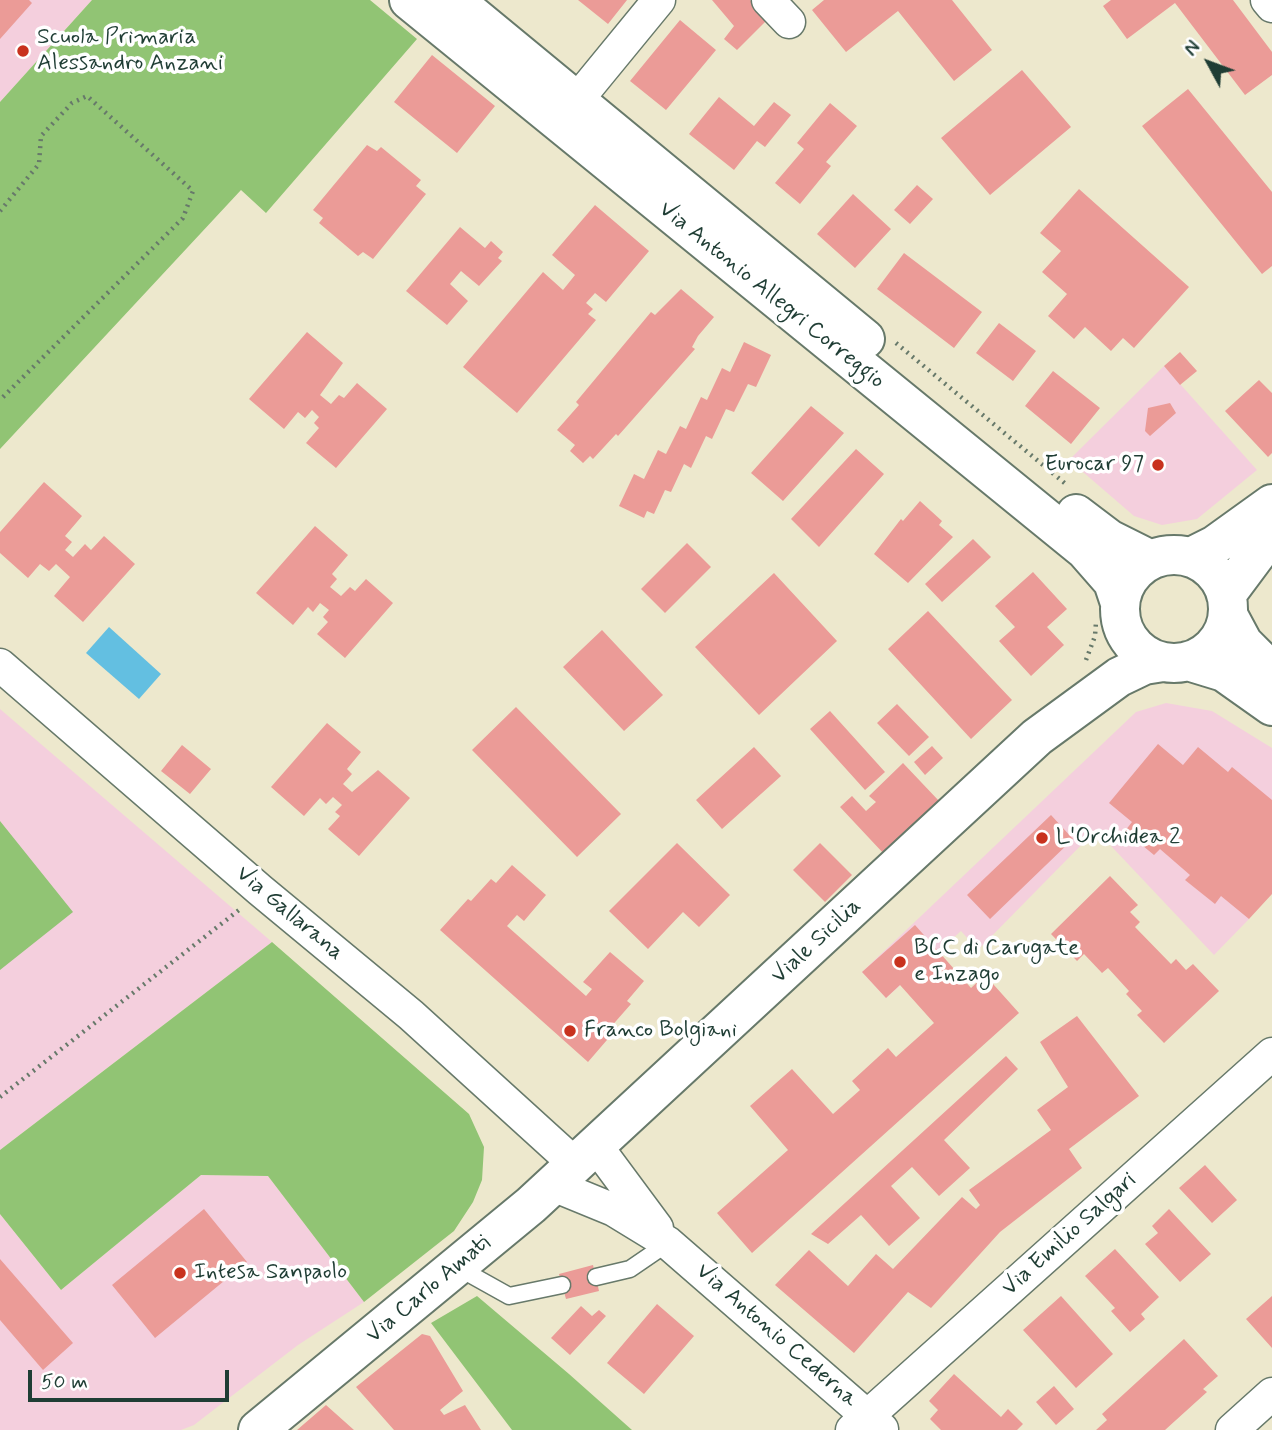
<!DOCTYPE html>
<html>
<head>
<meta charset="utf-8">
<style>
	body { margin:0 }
	#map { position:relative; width:1272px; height:1430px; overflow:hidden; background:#ede8cd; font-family:Mynerve,sans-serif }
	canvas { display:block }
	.north { position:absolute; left:1174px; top:28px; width:70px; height:70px; -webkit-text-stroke:5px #fff; paint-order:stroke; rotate:311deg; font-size:19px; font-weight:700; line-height:28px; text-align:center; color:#1f3d34 }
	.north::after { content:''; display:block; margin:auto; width:24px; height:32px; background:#1f3d34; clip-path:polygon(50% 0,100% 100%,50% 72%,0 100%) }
	.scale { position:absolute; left:28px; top:1370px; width:201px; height:32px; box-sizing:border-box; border:4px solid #1f3d34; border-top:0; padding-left:9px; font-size:21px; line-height:24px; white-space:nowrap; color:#1f3d34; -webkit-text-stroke:5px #fff; paint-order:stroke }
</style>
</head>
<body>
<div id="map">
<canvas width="1272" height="1430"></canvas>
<div class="north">N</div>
<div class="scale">50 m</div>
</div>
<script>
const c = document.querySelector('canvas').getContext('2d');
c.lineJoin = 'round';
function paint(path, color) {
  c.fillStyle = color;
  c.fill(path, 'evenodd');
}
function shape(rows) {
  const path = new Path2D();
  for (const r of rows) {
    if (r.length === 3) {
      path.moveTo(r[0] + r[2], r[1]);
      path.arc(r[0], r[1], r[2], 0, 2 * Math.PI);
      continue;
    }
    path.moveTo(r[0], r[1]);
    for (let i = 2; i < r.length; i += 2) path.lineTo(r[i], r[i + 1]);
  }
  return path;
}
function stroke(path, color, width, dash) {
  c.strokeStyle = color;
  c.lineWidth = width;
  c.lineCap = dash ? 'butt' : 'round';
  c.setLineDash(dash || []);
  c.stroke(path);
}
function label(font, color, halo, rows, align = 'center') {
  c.font = font + ' Mynerve,sans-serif';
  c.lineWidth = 7;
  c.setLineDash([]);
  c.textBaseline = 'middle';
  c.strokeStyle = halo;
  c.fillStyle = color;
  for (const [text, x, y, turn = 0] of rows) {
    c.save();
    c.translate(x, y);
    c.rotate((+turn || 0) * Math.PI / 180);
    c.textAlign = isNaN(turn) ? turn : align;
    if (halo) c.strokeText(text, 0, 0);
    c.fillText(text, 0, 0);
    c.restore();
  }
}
paint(shape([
	[0,0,92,0,0,102],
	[1164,366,1257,470,1197,519,1162,525,1134,516,1069,460],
	[1166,703,1212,711,1272,748,1272,890,1249,919,1214,955,1096,830,978,950,961,931,886,998,862,972,1136,712],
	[0,709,272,942,0,1150],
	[201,1175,268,1176,364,1302,298,1345,194,1425,181,1430,0,1430,0,1214,61,1290]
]), '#f4cfdd');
paint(shape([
	[92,0,370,0,417,39,266,213,241,190,0,449,0,102],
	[0,821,73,912,0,970],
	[272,942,469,1114,484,1147,482,1180,473,1202,454,1231,364,1302,268,1176,201,1175,61,1290,0,1214,0,1150],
	[477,1296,569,1374,632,1430,512,1430,431,1323]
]), '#91c474');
paint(shape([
	[109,627,161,674,139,699,86,653]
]), '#63bfe1');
paint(shape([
	[0,0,29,0,32,3,0,39],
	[578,0,627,0,608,24],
	[712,0,750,0,768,19,737,50,724,39,734,26],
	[824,0,952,0,992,50,954,81,898,11,846,52,812,10],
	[1111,0,1233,0,1272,52,1272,75,1245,95,1175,3,1127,39,1103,6],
	[680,20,716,50,666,110,630,81],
	[432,55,495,106,457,153,394,102],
	[1022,70,1071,127,990,195,941,138],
	[1188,89,1272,192,1272,266,1262,274,1142,126],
	[719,97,754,126,774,102,791,115,765,147,757,141,734,170,689,134],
	[830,103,857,126,826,162,831,166,800,204,775,183,804,149,797,143],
	[367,145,377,151,381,147,421,180,416,186,426,194,373,259,363,252,358,256,319,223,323,218,313,210],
	[917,185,933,199,910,224,894,210],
	[1079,189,1189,287,1134,348,1123,338,1111,351,1085,327,1074,339,1048,316,1067,294,1042,272,1061,251,1040,233],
	[853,194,891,229,855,268,817,234],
	[595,205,649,251,606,302,595,293,586,303,593,309,588,314,596,320,517,413,463,367,543,272,563,290,575,275,552,255],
	[460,227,485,248,491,241,503,252,498,258,502,261,479,286,461,271,450,284,468,301,447,325,406,291],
	[904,253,982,312,954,348,877,289],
	[681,289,714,317,698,336,692,347,695,349,618,436,616,434,593,459,590,456,583,463,570,451,575,445,557,430,579,405,576,402,651,312,655,315],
	[999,323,1036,351,1013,381,976,353],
	[307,332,343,363,320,395,331,404,339,395,344,398,357,383,387,409,336,468,306,443,319,428,314,423,319,417,312,410,305,418,298,412,284,429,249,399],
	[744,342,771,355,756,387,748,384,734,412,726,409,712,439,706,436,691,468,684,464,671,492,665,490,654,514,647,511,644,518,619,506,634,474,644,479,658,450,666,454,680,426,686,429,701,397,707,400,722,368,730,372],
	[1180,352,1197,371,1180,385,1164,366],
	[1053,371,1100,408,1071,444,1025,406],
	[1259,380,1272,393,1272,453,1268,457,1225,411],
	[1170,403,1176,413,1150,436,1145,431,1148,408],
	[811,406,844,433,783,501,751,473],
	[856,449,884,474,819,547,791,519],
	[44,482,82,516,65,536,72,542,65,550,73,557,85,544,91,550,104,536,135,564,83,622,54,596,70,577,56,564,49,571,40,564,28,578,0,553,0,532],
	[920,501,942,521,939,525,953,537,908,583,874,554,901,519,903,521],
	[315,526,348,555,332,574,337,579,330,587,341,596,350,587,355,591,366,579,393,603,345,658,317,634,328,622,323,617,329,610,320,603,313,612,308,607,293,625,256,593],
	[973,539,991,557,942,602,925,584],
	[687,543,711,567,665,613,641,589],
	[1033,572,1067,609,1047,627,1064,645,1031,676,999,641,1015,627,995,606],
	[774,573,837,641,759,715,695,647],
	[928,611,1012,700,971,739,888,649],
	[602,630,663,695,624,731,563,667],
	[897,704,929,737,909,756,877,723],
	[516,707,621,814,577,857,472,750],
	[830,711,885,772,865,790,810,729],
	[327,723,361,752,347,769,352,774,343,784,352,792,378,770,410,798,359,856,328,829,340,816,335,812,342,805,333,797,326,804,320,798,304,816,271,787],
	[1158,744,1183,765,1198,747,1228,772,1232,767,1272,800,1272,894,1249,919,1221,896,1215,904,1185,880,1190,875,1160,849,1154,855,1125,831,1132,822,1109,803],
	[182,745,211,769,190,794,161,771],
	[932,746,943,758,925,775,914,762],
	[754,747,781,776,722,829,696,800],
	[903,763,939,801,884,854,840,807,852,796,866,811,876,802,869,796],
	[1051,815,1073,839,990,919,967,895],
	[677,843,730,895,699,927,683,912,648,949,609,911],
	[820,843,852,875,825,902,793,870],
	[512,865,546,895,524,921,517,915,507,926,586,996,592,989,583,982,610,952,644,981,627,1001,631,1004,609,1029,613,1033,588,1062,440,930,468,899,471,901,491,879,496,883],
	[1110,876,1138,905,1130,912,1140,922,1135,927,1171,964,1176,959,1186,970,1193,964,1219,991,1164,1043,1137,1015,1142,1011,1126,994,1129,991,1108,968,1102,973,1084,954,1077,961,1051,934],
	[915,925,971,988,985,975,1019,1013,752,1253,717,1213,788,1150,750,1106,792,1069,833,1114,860,1090,852,1081,888,1048,896,1057,934,1023,900,985,886,998,862,972],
	[1077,1016,1139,1096,1069,1149,1082,1168,1000,1232,931,1308,908,1292,854,1353,775,1285,809,1250,848,1286,876,1254,893,1269,962,1197,976,1209,980,1205,969,1190,1051,1130,1037,1110,1068,1087,1040,1042],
	[1006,1056,1018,1069,944,1140,970,1168,939,1196,912,1167,891,1186,920,1218,889,1246,861,1215,828,1244,811,1234],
	[1205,1165,1237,1200,1212,1223,1179,1188],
	[204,1209,247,1262,155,1338,112,1285],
	[1169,1209,1211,1254,1180,1282,1145,1244,1158,1233,1152,1226],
	[1115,1249,1159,1297,1141,1314,1145,1319,1130,1332,1111,1311,1115,1308,1085,1276],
	[0,1259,73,1343,43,1370,0,1320],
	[593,1265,599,1291,566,1299,559,1274],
	[1061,1296,1113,1354,1076,1388,1023,1330],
	[1272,1296,1272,1348,1246,1319],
	[657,1304,694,1336,644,1394,607,1363],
	[581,1306,592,1316,599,1310,606,1316,570,1355,551,1338],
	[422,1334,430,1336,463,1391,440,1410,444,1415,465,1405,481,1430,394,1430,356,1387],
	[1184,1339,1218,1376,1203,1389,1207,1392,1165,1430,1096,1430,1107,1420,1102,1414],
	[954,1374,1001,1417,1008,1409,1023,1424,1017,1430,941,1430,930,1419,938,1410,929,1401],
	[1054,1386,1074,1409,1056,1425,1036,1402],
	[326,1405,354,1430,297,1430]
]), '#eb9b97');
const service = shape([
	[457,1267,509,1296,562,1285],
	[596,1277,630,1269,668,1243]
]);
const minor = shape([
	[768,0,789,22],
	[1267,0,1272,6],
	[577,100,659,0],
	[0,665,260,890,411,1015,576,1165],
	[597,1147,657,1228],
	[553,1185,614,1210,668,1243,882,1429],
	[852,1430,1272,1054],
	[1232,1430,1272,1394]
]);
const tertiary = shape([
	[409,0,1085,550,1113,582,1120,603],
	[454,0,865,339],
	[1076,514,1109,539,1151,560],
	[1174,609,54],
	[1191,557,1215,545,1272,504],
	[1226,595,1272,533],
	[1228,615,1243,643,1272,672],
	[1188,661,1224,672,1272,706],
	[258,1430,531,1205,1037,737,1119,677,1144,665,1163,662]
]);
stroke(service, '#67796a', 19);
stroke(minor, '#67796a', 35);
stroke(tertiary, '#67796a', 42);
stroke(shape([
	[0,211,39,164,41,136,72,103,87,96,193,191,183,218,0,400],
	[896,343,1067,485],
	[1086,660,1095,636,1096,622],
	[0,1097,239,910]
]), '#67796a', 4.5, [2, 5]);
stroke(service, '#fff', 16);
stroke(minor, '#fff', 32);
stroke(tertiary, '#fff', 38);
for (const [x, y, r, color] of [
	[23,51,7,"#c8321e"],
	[1158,465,7,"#c8321e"],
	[1042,838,7,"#c8321e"],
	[900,962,7,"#c8321e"],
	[570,1031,7,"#c8321e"],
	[180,1273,7,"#c8321e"]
]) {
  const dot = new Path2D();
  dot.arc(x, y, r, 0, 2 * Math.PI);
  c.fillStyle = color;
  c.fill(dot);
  stroke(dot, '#fff', 2.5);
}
label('23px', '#1f3d34', '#fff', [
	["Scuola Primaria",37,38],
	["Alessandro Anzani",37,64],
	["Eurocar 97",1144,465,"right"],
	["L'Orchidea 2",1056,838],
	["BCC di Carugate",914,949],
	["e Inzago",914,975],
	["Franco Bolgiani",584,1031],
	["Intesa Sanpaolo",194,1273]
], 'left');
label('23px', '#1f3d34', '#fff', [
	["Via Antonio Allegri Correggio",771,296,39],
	["Via Gallarana",289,914,40],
	["Viale Sicilia",817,942,-43],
	["Via Emilio Salgari",1070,1235,-42],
	["Via Carlo Amati",429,1290,-40],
	["Via Antonio Cederna",776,1336,41]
]);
</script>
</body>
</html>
